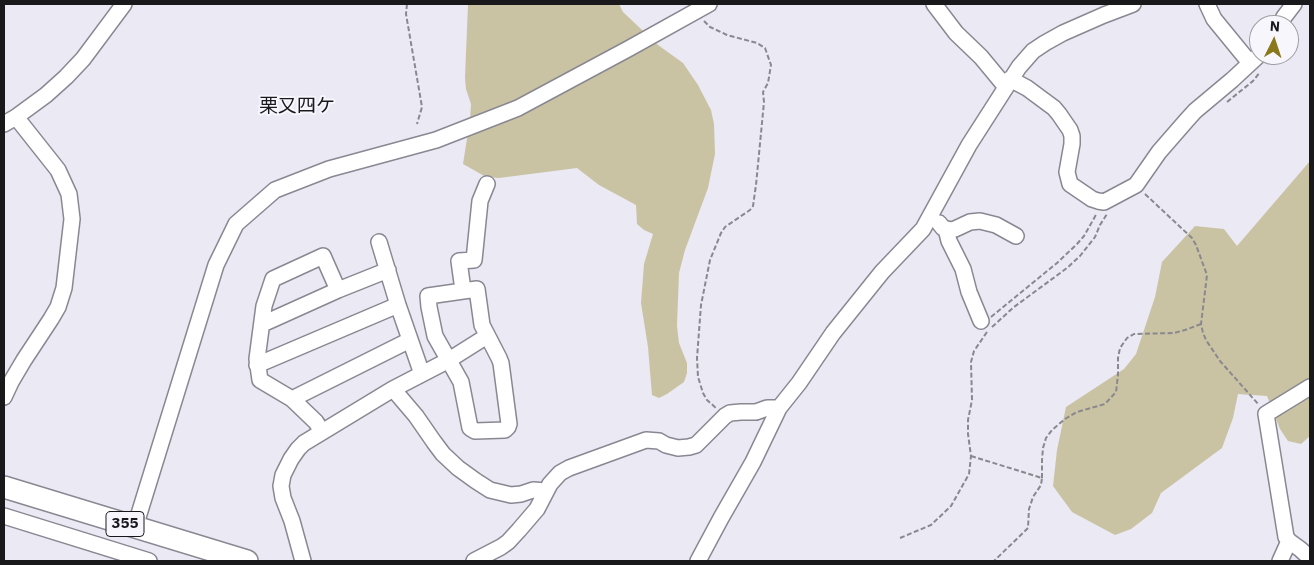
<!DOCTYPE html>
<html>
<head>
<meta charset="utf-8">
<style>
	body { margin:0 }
	#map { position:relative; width:1314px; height:565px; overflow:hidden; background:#eae9f4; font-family:"IBM Plex Sans",sans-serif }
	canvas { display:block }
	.frame { position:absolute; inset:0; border:5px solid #19191c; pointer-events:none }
	.north { position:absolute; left:1249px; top:15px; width:50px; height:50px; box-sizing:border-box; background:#f7f6fd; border:1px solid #9e9ea3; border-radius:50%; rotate:4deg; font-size:14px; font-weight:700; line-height:20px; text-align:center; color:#19191c }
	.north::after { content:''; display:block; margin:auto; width:18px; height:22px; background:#8b781c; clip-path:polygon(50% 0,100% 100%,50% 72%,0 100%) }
</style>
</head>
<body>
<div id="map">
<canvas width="1314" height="565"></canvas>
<div class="frame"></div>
<div class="north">N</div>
</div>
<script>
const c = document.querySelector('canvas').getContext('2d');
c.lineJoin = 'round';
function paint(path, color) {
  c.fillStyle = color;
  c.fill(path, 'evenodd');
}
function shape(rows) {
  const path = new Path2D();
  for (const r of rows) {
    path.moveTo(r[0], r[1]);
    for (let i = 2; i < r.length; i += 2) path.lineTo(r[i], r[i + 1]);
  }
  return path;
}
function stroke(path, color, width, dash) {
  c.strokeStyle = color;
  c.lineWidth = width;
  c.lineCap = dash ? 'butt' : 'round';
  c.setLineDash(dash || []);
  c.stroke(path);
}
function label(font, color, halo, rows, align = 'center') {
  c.font = font + ' "IBM Plex Sans","Noto Sans JP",sans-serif';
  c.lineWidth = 4;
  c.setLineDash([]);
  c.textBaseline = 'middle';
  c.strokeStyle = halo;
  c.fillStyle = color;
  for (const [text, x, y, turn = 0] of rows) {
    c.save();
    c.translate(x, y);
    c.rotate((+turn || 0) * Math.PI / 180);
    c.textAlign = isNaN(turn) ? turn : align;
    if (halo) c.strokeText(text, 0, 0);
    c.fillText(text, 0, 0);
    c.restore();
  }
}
paint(shape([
	[468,4,619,4,623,12,658,45,683,63,698,85,711,110,714,124,715,154,708,188,685,250,679,273,677,326,679,343,687,363,687,373,684,382,667,394,659,398,652,395,648,347,641,303,644,264,653,234,644,230,637,224,636,205,599,185,577,168,499,178,486,177,463,164,470,120,471,104,466,89,465,78],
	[1310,161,1310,436,1301,444,1288,441,1280,429,1267,396,1238,394,1233,418,1222,448,1161,493,1152,513,1131,529,1115,535,1072,512,1053,486,1057,450,1066,407,1124,369,1136,354,1155,297,1162,262,1195,226,1224,229,1237,246]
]), '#cac3a3');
const minor = shape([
	[934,4,956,33,981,57,1005,86],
	[1207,4,1214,19,1250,63],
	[1280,25,1284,17,1294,4],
	[1010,79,1027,88,1054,108,1059,114,1070,130,1072,136,1072,144,1067,172,1070,184,1092,199,1098,201,1104,202,1136,185,1159,152,1186,121,1195,111,1232,80,1259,55],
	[4,124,16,117,46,95,66,77,83,59,124,4],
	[939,223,943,228,950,230,955,229,970,222,980,221,996,225,1016,236],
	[946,229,949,241,963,269,969,292,981,321],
	[379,242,398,305,422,374],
	[477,289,482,325,499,358,501,363,509,424,508,427,505,430,475,431,470,428,461,382,435,336,429,307,428,296,477,289],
	[338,290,323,256,273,279,264,306,257,359,260,380,292,399,410,340],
	[463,290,459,261,474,260,480,201,487,184],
	[263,323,267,322,338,290,388,270],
	[257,365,398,305],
	[1310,387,1266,414,1286,537,1289,541,1300,549,1310,558],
	[393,389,416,416,434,442,443,454,458,468,476,481,490,490,511,495,521,494,533,490,546,491],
	[4,397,11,382,24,360,51,319,58,307,64,288,72,219,69,194,58,170,16,117],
	[292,399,316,422,322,432],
	[4,516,149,561],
	[135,527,216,265,236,224,275,190,329,169,436,140,518,108,628,49,709,4],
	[303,561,292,521,283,498,281,486,283,475,291,459,298,449,304,443,393,389,449,360,487,336],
	[474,561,501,547,508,542,519,530,537,509,550,484,560,473,569,468,646,440,659,441,666,445,678,448,689,447,696,445,725,416,730,413,741,412,756,412,767,408,779,408],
	[698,561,721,518,753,462,779,408,799,383,833,333,882,272,923,229,969,145,1019,67,1033,51,1045,43,1063,33,1104,15,1133,4],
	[1280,561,1289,541]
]);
const highway = shape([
	[4,487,247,561]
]);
stroke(minor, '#898892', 18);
stroke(highway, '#898892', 24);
stroke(shape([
	[407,4,406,14,422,107,417,124],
	[704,21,710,27,727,35,757,43,765,48,771,65,768,83,763,92,764,102,756,185,753,206,750,210,725,227,721,233,710,260,701,305,697,358,698,377,703,393,707,400,716,408],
	[1270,61,1275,55],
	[1227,102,1253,81,1260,72],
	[1145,194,1192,238,1196,245,1207,275,1201,324,1203,333,1206,340,1220,361,1259,405],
	[991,317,1057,263,1077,244,1084,236,1097,213],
	[992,327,1014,307,1067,268,1080,256,1095,237,1100,225,1107,214],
	[971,456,1042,478,1041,485,1033,497,1029,509,1028,528,994,561],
	[1042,478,1042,460,1043,448,1046,438,1052,430,1065,419,1077,412,1105,404,1116,392,1118,375,1118,358,1120,348,1127,338,1134,334,1174,333,1185,330,1201,324],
	[900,538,931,525,951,506,969,474,971,456,968,434,968,420,972,400,971,362,974,351,987,332]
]), '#89888f', 2, [5, 2.5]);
stroke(minor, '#fff', 15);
stroke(highway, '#fff', 21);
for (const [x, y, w] of [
	[125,524,38]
]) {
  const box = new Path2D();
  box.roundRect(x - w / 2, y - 12.5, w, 25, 4);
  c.fillStyle = '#f7f6fd';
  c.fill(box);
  stroke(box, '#19191c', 1);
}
label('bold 15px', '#19191c', null, [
	["355",125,524]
]);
label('19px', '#19191c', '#f7f6fd', [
	["栗又四ケ",297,107]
]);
</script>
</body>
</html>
